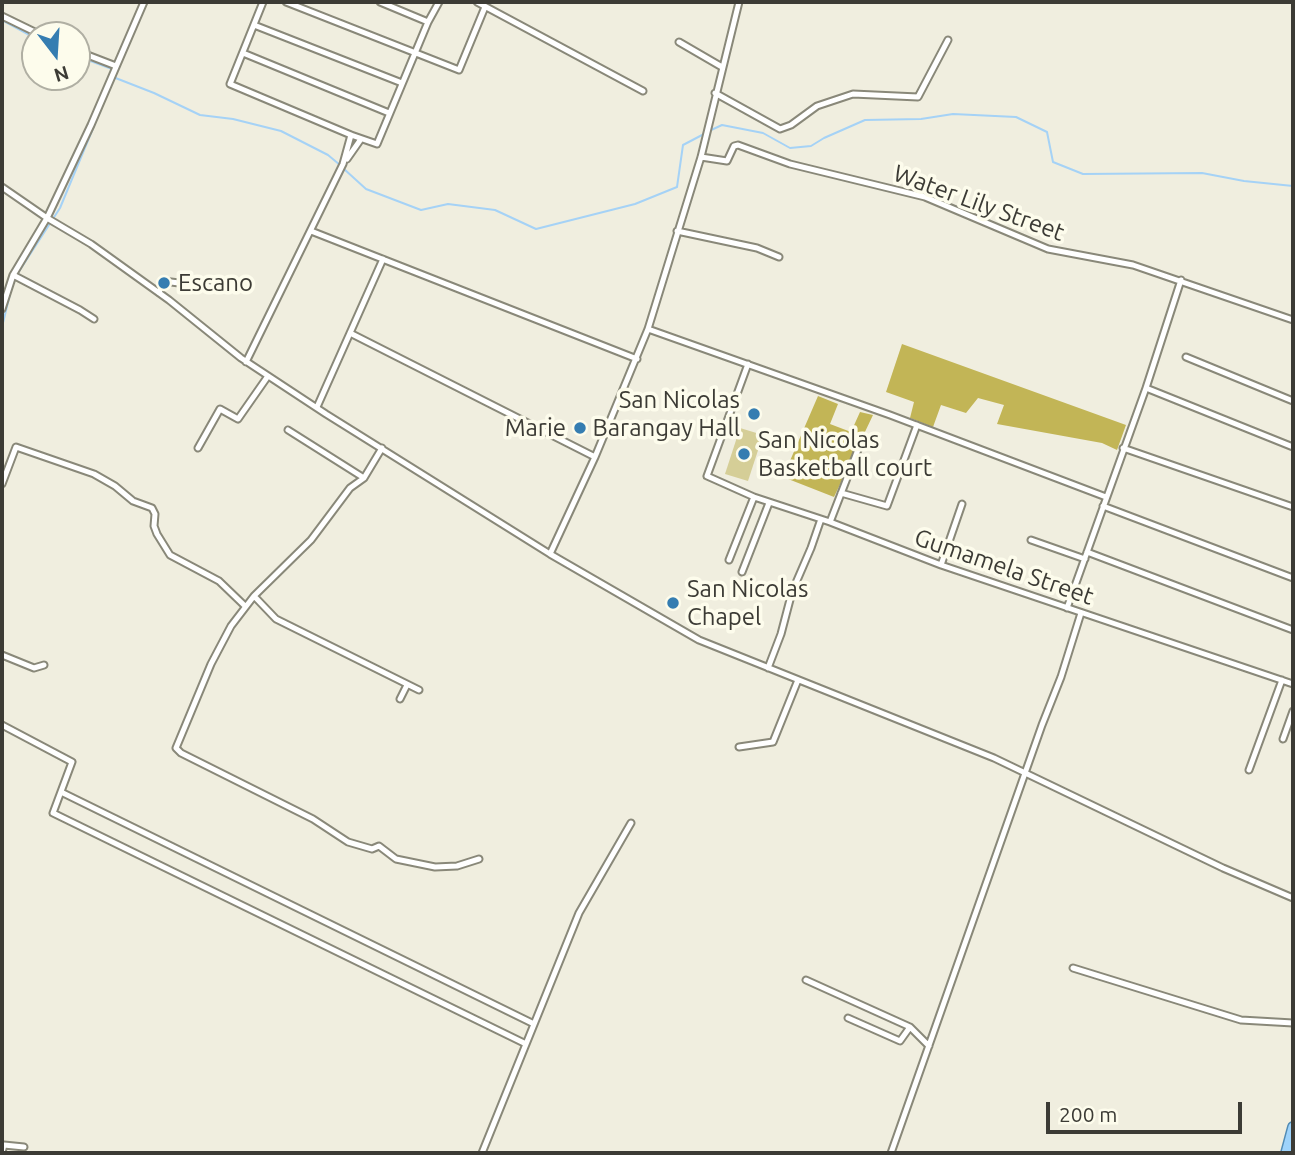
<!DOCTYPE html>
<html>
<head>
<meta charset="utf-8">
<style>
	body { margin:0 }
	#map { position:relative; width:1295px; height:1155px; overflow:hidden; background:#f0eedf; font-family:Ubuntu,sans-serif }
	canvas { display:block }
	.frame { position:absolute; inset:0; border:4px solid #3c3b35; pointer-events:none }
	.north { position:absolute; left:21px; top:21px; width:70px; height:70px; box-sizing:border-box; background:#fdfcec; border:2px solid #b0afa3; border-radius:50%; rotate:163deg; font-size:19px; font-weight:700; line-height:28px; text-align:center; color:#3c3b35 }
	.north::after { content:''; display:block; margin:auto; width:24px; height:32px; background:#357db1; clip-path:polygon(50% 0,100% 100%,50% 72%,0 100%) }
	.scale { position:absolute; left:1046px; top:1102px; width:196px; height:32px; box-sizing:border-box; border:4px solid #3c3b35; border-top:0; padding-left:9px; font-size:21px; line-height:24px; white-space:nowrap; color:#3c3b35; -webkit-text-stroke:5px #fdfcec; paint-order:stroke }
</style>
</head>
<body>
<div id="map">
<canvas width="1295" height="1155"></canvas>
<div class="frame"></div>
<div class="north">N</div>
<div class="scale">200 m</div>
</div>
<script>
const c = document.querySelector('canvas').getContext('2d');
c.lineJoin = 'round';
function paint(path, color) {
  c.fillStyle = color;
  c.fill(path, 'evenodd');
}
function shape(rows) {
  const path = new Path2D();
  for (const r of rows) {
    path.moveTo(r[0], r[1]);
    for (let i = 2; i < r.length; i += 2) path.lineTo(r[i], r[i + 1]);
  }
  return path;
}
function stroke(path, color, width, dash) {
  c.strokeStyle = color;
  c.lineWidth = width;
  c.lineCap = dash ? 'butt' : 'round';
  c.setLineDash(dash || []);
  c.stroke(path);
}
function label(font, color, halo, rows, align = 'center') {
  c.font = font + ' Ubuntu,sans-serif';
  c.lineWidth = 7;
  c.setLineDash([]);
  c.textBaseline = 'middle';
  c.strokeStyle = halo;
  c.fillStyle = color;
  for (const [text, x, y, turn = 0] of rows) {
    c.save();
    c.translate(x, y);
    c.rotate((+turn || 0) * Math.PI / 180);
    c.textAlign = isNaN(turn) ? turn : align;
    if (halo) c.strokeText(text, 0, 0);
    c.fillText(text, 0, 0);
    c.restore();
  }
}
paint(shape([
	[740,428,763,435,748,481,725,474]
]), '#d5ce97');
paint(shape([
	[902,344,1126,425,1117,450,1102,443,997,424,1004,405,978,398,966,413,941,405,933,427,910,418,914,402,886,392],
	[818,396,838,404,830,424,851,432,860,412,873,415,834,497,783,477]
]), '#c2b556');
stroke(shape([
	[2,20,35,38],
	[77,56,112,69],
	[113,77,154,93,200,115,233,119,281,131,328,155,340,165],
	[709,131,722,125,763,133,790,148,811,146,824,138,865,120,921,119,953,114,1016,117,1047,132,1053,162,1083,174,1202,173,1244,181,1293,186],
	[344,169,366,189,421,210,448,204,495,210,536,229,635,204,677,187,683,145,704,134],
	[16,276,60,208,106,97],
	[2,327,10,294]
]), '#a5d2f6', 2);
const street = shape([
	[263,2,230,84,351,135,377,144,428,22,439,2],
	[286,2,459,70,485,7],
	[380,2,428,22],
	[477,2,643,91],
	[2,16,41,35],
	[254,25,402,83],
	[679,42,722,67],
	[77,51,116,66],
	[243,53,389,113],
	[715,93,780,129,791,125,817,106,853,94,918,97,948,40],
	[701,157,727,161,734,146,738,145,790,164,925,197,1048,249,1133,265,1293,320],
	[347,159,361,139],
	[2,187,47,218,91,244,169,300,241,358,326,414,550,554,699,640,994,758,1223,868,1293,898],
	[311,231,637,359],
	[677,231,757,248,779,257],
	[13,275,80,310,94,319],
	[159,293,163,281,219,288],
	[2,309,13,275,47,218,91,125,144,2],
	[648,329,890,415,1106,497],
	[350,333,595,457],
	[1186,357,1293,401],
	[246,362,343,164,351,135],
	[748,364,707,476,754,497,830,522,941,565,1293,684],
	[1146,388,1293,447],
	[317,407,383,259],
	[288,430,364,478],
	[198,448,220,409,238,419,268,376],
	[382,448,364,478,350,488,311,540,254,596,231,626,211,664,176,748,181,753,313,819,348,842,372,849,379,846,396,859,435,867,457,866,479,859],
	[1123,448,1293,507],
	[2,484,16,447,94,474,115,486,133,501,152,508,155,514,154,526,157,534,170,555,219,581,245,606],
	[841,493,887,506,917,425],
	[1103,506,1293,578],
	[830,522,861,442],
	[1031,540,1085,559],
	[1087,552,1293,630],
	[550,554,595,457,648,329,701,157,739,2],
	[729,560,754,497],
	[941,565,962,504],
	[742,572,769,503],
	[254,596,276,619,419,690],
	[1067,608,1146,388,1181,280],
	[2,655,34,668,44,665],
	[768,668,781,634,792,592,811,548,821,519],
	[400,699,407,685],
	[2,725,72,762,53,813,526,1044],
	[1283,739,1293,711],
	[739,747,773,742,798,680],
	[1249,770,1282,680],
	[61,792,534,1024],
	[1073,968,1241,1020,1293,1023],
	[806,980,910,1027,929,1046],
	[848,1018,900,1041,910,1027],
	[2,1152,4,1145,24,1147],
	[482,1153,579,913,631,823],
	[891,1153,1042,725,1061,677,1081,613]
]);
const primary = shape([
	[1286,1153,1293,1127]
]);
stroke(street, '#898879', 9);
stroke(primary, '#518bb4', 12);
stroke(street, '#fff', 5);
stroke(primary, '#9ed3fb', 9);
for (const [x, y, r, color] of [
	[164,283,7,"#357db1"],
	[754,414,7,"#357db1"],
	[580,428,7,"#357db1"],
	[744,454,7,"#357db1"],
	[673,603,7,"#357db1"]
]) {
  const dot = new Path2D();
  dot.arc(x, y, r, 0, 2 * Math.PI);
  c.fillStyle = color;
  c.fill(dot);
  stroke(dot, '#fdfcec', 2.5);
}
label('24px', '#3c3b35', '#fdfcec', [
	["Water Lily Street",979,203,20],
	["Gumamela Street",1004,567,19]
]);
label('24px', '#3c3b35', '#fdfcec', [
	["Escano",178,283],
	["San Nicolas",740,400,"right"],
	["Barangay Hall",740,428,"right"],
	["Marie",566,428,"right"],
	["San Nicolas",758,440],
	["Basketball court",758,468],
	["San Nicolas",687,589],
	["Chapel",687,617]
], 'left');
</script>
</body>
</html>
